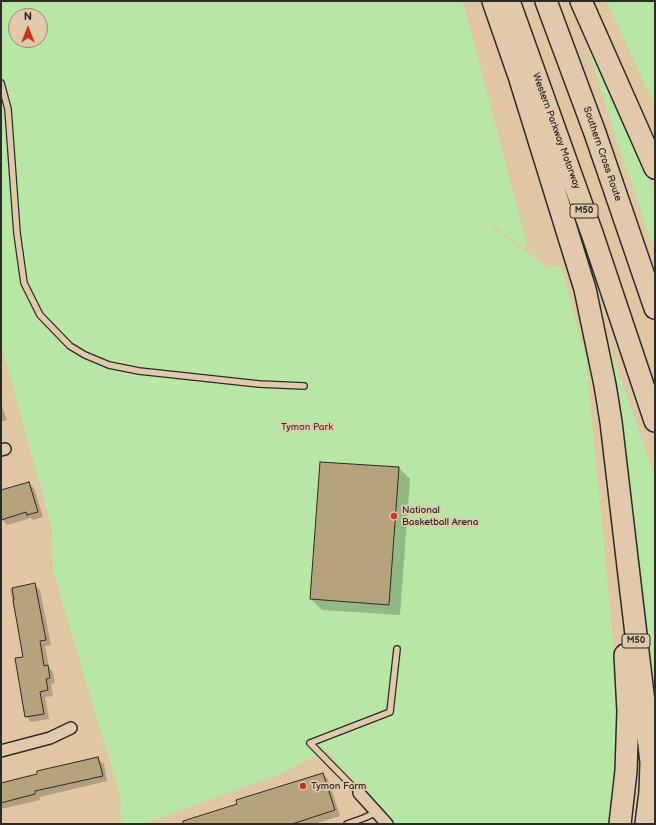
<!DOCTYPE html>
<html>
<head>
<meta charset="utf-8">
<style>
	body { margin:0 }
	#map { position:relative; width:656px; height:825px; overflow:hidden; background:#e0c6a3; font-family:"Balsamiq Sans",sans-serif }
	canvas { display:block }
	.frame { position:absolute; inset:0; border:2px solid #2b2b2b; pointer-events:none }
	.north { position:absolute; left:8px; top:8px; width:40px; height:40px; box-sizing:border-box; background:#e3c9ab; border:1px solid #998a78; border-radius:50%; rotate:0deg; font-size:11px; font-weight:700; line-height:16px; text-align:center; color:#2b2b2b }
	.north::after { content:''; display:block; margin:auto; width:14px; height:18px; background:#c8321e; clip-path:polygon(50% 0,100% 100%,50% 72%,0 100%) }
</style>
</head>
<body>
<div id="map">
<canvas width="656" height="825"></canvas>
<div class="frame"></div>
<div class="north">N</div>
</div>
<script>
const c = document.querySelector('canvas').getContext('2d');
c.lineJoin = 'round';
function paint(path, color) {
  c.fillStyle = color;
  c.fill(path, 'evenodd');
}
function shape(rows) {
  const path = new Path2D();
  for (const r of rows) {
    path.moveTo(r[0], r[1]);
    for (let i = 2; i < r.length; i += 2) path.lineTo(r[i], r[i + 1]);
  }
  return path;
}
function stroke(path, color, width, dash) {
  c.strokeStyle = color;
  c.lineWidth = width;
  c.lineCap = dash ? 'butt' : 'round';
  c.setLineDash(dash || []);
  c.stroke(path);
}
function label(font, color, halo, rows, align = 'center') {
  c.font = font + ' "Balsamiq Sans",sans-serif';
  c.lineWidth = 3.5;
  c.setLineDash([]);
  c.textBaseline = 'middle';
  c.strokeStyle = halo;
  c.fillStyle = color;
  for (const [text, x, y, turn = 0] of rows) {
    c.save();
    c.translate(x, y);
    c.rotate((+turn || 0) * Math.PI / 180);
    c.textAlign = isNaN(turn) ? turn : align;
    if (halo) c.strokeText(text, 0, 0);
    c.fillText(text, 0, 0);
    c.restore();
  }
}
paint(shape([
	[1,1,463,1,527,245,523,248,494,226,490,219,492,227,549,268,561,265,586,358,615,660,616,774,610,824,393,824,384,809,332,761,328,752,315,756,280,774,143,824,121,824,120,796,53,571,52,528,1,344],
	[16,16,40,16,40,40,16,40],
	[606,1,655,1,655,106,625,41],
	[585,38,655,192,655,252,617,142],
	[602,324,655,477,655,748,623,431]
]), '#b7e6a5');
paint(shape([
	[1,403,7,420,1,422],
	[399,468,410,479,400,615,322,610,311,599],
	[29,483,34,488,43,517,33,520,31,518,7,525,1,518,1,491],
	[34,584,40,590,51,645,45,646,49,667,53,672,55,683,51,684,53,696,45,697,49,719,31,722,26,716,24,658,10,589],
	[98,759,104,764,107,781,40,797,40,800,1,809,1,784],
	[323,774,328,779,340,816,314,824,178,824,238,805]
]), '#0003');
const building = shape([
	[320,462,399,467,389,605,310,599,320,462],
	[29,482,38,512,27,515,26,512,1,520,1,490,29,482],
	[35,583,46,640,40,641,44,666,48,665,50,678,46,679,48,690,40,692,44,714,25,717,15,658,23,657,13,600,14,600,12,588,35,583],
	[98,757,103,776,35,791,35,794,1,803,1,783,37,774,37,771,98,757],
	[323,773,335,810,292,824,183,824,183,821,237,804,236,800,323,773]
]);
paint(building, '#b6a27b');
stroke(building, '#2b2b2b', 1);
const service = shape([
	[1,83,8,109,17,233,24,283,40,315,70,346,85,355,109,365,139,371,259,384,304,386],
	[359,793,310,743,390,712,397,649],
	[347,824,364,818,377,812]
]);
const minor = shape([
	[1,450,5,449],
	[1,751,50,738,71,728],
	[359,793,387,824]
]);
const motorway = shape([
	[493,1,519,76,585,289,605,385,611,422,651,762,650,792,646,824],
	[509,1,593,236,655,421],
	[546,1,595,133,655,308],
	[581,1,655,168],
	[620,824,626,771,628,711,625,655]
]);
stroke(service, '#2b2b2b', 8);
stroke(minor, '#2b2b2b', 14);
stroke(motorway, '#2b2b2b', 24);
stroke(service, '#e3c9ab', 5.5);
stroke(minor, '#e3c9ab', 11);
stroke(motorway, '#e3c9ab', 21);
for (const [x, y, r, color] of [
	[394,516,4,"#c8321e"],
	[303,786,4,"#c8321e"]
]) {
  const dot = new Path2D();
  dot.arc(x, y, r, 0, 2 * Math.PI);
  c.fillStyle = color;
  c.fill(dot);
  stroke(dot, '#e3c9ab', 1.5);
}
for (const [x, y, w] of [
	[584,211,28],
	[636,641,28]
]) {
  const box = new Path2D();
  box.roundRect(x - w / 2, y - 7, w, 14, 3);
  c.fillStyle = '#e3c9ab';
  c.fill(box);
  stroke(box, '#2b2b2b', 1);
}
label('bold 9px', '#2b2b2b', null, [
	["M50",584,211],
	["M50",636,641]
]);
label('10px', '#2b2b2b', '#e3c9ab', [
	["Western Parkway Motorway",556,131,70],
	["Southern Cross Route",602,154,71]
]);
label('10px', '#393e37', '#e3c9ab', [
	["Tymon Park",307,427]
]);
label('10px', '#2b2b2b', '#e3c9ab', [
	["National",402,510],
	["Basketball Arena",402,522],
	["Tymon Farm",311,786]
], 'left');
</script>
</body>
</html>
